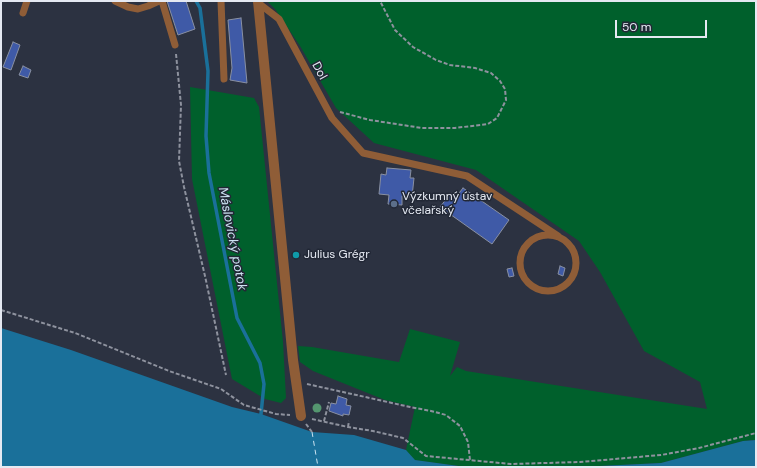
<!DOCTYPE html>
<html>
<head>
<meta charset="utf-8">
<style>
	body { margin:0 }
	#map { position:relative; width:757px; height:468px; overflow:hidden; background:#2c3241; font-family:"DM Sans",sans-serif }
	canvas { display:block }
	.frame { position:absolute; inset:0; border:2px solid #e5e9f2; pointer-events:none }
	.scale { position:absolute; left:615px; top:20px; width:92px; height:18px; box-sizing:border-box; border:2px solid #e5e9f2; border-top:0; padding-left:5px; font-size:12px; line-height:14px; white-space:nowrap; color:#e5e9f2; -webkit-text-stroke:3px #222836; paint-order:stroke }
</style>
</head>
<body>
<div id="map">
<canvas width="757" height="468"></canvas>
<div class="frame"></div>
<div class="scale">50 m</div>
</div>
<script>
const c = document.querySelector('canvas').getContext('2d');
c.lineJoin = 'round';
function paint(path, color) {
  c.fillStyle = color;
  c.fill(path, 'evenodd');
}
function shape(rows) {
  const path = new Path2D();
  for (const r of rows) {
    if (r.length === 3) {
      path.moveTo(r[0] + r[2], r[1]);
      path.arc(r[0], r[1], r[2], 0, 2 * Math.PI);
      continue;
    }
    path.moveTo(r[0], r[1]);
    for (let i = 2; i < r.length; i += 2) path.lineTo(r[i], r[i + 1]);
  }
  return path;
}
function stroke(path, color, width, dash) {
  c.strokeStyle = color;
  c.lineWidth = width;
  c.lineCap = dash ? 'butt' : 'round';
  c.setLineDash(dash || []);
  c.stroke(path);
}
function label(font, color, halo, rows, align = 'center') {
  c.font = font + ' "DM Sans",sans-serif';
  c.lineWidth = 3;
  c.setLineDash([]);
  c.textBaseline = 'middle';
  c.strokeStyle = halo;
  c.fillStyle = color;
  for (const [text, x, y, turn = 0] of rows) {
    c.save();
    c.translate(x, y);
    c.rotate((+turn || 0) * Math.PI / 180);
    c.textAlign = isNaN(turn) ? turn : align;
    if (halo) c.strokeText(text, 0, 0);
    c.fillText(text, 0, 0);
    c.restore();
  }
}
paint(shape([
	[267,1,756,1,756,440,743,441,661,463,579,467,466,467,414,460,406,450,415,407,385,400,313,371,300,362,298,346,312,347,399,362,410,329,460,342,450,376,457,367,466,371,707,409,700,382,644,351,600,272,579,241,476,170,374,143,336,108,300,46,275,9],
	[190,87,254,98,259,107,283,342,286,398,281,403,265,399,232,379,192,179]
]), '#00602c');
paint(shape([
	[1,328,71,350,232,407,261,414,312,432,354,435,406,450,415,460,466,467,1,467],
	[756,440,756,467,579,467,661,463,743,441]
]), '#1a709a');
stroke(shape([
	[196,1,200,8,208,71,206,136,209,173,237,318,260,363,264,384,261,414,259,417]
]), '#1a709a', 3.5);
stroke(shape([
	[312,432,318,467]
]), '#cce3f1', 1, [5, 4]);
const building = shape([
	[167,1,186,1,195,29,178,35,167,1],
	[241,18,247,83,230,80,232,68,228,20,241,18],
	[13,42,20,45,11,70,3,67,13,42],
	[23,66,31,70,28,78,19,75,23,66],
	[387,168,411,170,410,178,414,178,412,197,402,196,402,205,388,204,389,195,379,194,381,174,386,175,387,168],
	[463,188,509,220,492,244,440,207,451,193,456,197,463,188],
	[560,266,565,268,563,276,558,274,560,266],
	[512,268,514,276,509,277,507,269,512,268],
	[338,396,347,399,346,405,351,406,349,415,343,414,343,416,329,411,331,403,336,404,338,396]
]);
paint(building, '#3f5aa7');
stroke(building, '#8990a2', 1);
stroke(shape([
	[176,54,181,105,179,161,184,187,205,276,226,375],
	[340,112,370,120,422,128,455,128,488,124,497,118,506,100,505,89,500,81,491,73,475,68,450,65,436,60,413,47,395,30,380,1],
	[1,310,75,333,169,371,221,389,244,405,276,414,290,415],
	[307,384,410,407,431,411,446,415,460,426,468,442,470,460],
	[312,419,348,427,373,431,403,438,426,456,511,464,580,462,661,455,699,448,756,433],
	[324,421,329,402],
	[306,424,312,432],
	[348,427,349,421]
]), '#8e929e', 2, [4, 2]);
stroke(shape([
	[115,1,128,7,138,9,148,6,159,1],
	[162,1,175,45],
	[221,1,224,79],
	[257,2,279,19,332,118,363,153,467,176,558,236],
	[23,13,27,1],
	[548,263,28]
]), '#8f5d37', 7);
stroke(shape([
	[258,1,293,360,301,416]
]), '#8f5d37', 10);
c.fillStyle = '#54966f';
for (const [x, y] of [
	[317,408]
]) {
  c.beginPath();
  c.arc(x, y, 4.5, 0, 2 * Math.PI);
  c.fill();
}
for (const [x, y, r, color] of [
	[394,204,4,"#5c6f8a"],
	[296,255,4,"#0f9aa8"]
]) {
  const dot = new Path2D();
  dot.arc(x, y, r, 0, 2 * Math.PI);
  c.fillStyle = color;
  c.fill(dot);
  stroke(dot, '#222836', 1.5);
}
label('12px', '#e5e9f2', '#222836', [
	["Dol",319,71,62]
]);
label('12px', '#e5e9f2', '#222836', [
	["Výzkumný ústav",402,197],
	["včelařský",402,211],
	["Julius Grégr",304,255]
], 'left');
label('italic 13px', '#cce3f1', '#222836', [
	["Máslovický potok",232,239,79]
]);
</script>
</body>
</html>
